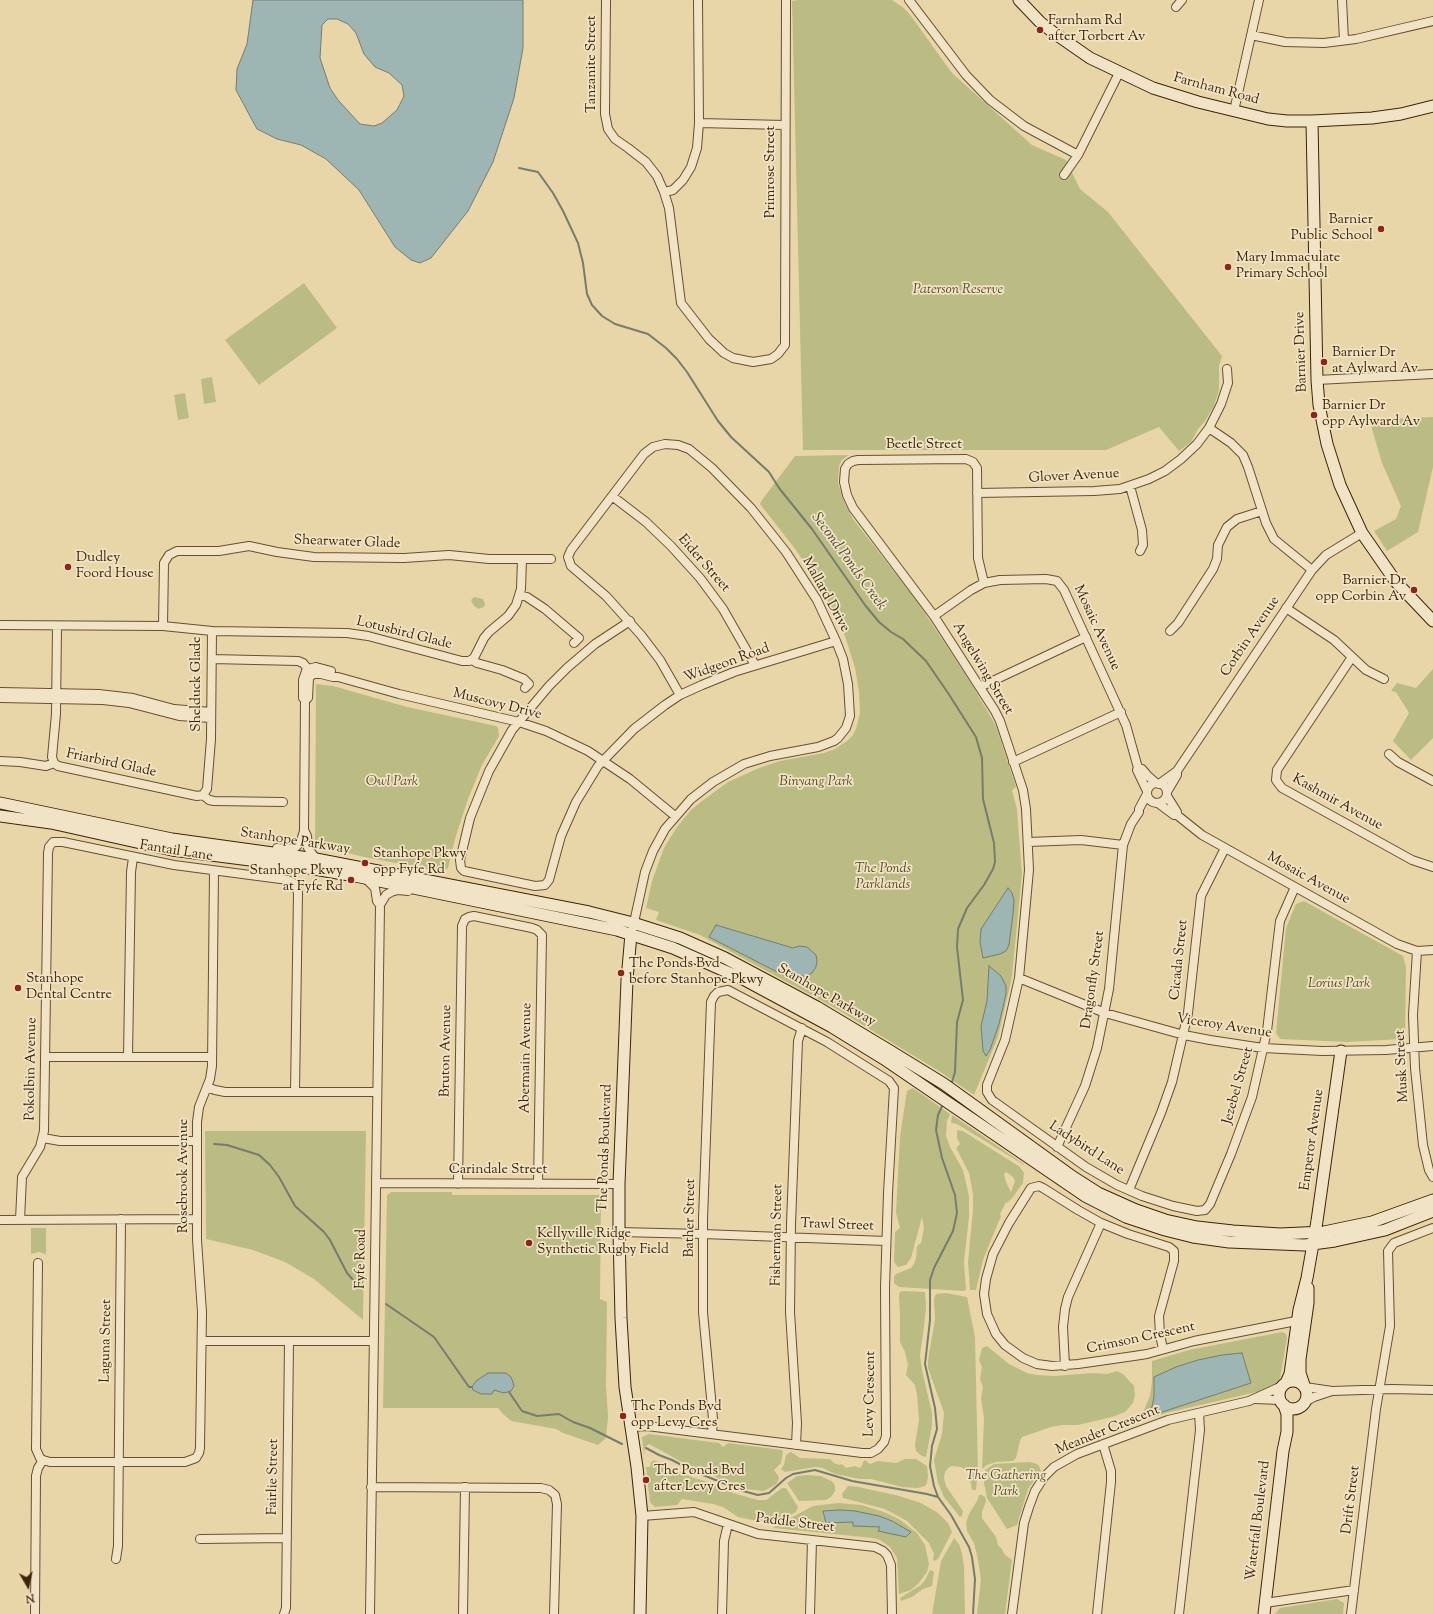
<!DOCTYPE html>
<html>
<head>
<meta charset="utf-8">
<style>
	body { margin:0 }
	#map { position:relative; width:1433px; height:1614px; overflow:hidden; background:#e9d6a8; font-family:"Sorts Mill Goudy",serif }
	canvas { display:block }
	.north { position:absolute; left:8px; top:1566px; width:40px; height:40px; -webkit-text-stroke:3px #f1e4c6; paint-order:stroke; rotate:171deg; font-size:11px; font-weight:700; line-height:16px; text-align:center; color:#3c2405 }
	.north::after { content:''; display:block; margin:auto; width:14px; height:18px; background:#3c2405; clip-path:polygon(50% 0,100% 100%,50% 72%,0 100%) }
</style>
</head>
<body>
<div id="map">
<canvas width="1433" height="1614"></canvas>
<div class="north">N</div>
</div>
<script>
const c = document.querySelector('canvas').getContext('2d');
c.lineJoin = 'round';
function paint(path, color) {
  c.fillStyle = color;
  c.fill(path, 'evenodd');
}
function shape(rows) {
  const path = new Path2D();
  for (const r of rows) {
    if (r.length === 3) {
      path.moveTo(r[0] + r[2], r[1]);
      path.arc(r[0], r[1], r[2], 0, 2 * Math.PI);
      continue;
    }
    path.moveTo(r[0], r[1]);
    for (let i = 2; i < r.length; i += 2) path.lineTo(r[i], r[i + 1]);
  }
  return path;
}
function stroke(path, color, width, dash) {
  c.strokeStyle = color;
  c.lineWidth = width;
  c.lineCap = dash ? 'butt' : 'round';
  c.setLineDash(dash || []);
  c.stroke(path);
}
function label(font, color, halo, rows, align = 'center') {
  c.font = font + ' "Sorts Mill Goudy",serif';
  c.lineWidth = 3.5;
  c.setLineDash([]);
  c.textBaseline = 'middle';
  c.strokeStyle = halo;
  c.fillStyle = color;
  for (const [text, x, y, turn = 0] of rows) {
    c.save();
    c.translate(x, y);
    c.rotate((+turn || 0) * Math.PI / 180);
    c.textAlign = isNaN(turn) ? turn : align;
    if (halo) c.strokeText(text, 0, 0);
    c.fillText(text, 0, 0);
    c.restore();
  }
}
paint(shape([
	[797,0,892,0,904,8,911,16,952,73,1032,145,1066,160,1080,189,1108,212,1222,356,1219,366,1219,390,1214,406,1205,421,1198,429,1191,442,1179,451,1159,427,1106,450,803,450,792,1],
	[304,283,337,328,259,385,225,340],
	[212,377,216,402,204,404,201,379],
	[185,393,189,418,178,420,174,395],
	[1433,417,1433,467,1418,532,1387,551,1374,531,1396,519,1401,506,1382,463,1372,429,1371,420],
	[849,455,842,460,839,466,838,483,845,504,853,519,917,601,971,683,996,726,1016,787,1012,790,1017,809,1022,874,1012,976,1007,999,998,1037,974,1095,942,1073,835,1008,700,935,656,920,659,912,646,908,652,881,664,848,677,827,691,810,702,801,728,782,759,768,780,761,824,753,835,749,847,741,853,735,856,729,860,713,859,692,855,668,845,636,821,588,796,550,760,504,762,500,795,456],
	[474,597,483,599,485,604,484,607,478,609,474,606,471,600],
	[1433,669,1433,738,1411,760,1393,741,1409,713,1396,692,1391,691,1397,683,1416,688],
	[316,684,333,686,407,707,496,726,498,728,499,736,482,765,468,799,455,839,448,868,443,872,364,857,315,845],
	[1304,901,1403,956,1406,967,1405,1037,1401,1039,1347,1042,1280,1039,1276,1033,1286,928,1296,904],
	[913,1088,950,1114,947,1121,946,1136,950,1147,963,1170,969,1196,969,1217,964,1262,966,1290,964,1291,899,1287,894,1283,894,1277,896,1274,911,1268,914,1264,916,1258,917,1246,921,1243,924,1228,922,1217,911,1258,906,1265,898,1267,894,1262,895,1232,900,1228,896,1213,900,1136,907,1091],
	[952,1115,1024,1164,1024,1165,957,1124,951,1123],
	[957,1130,963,1131,1020,1167,1024,1173,1023,1183,1013,1197,1007,1203,1006,1202,1000,1214,1001,1217,998,1223,983,1260,976,1290,970,1290,968,1262,973,1210,973,1194,969,1173,956,1148,960,1144,957,1138],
	[1006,1172,1013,1177,1015,1181,1011,1192,1006,1182,1004,1174],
	[205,1131,366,1131,363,1320,314,1279,285,1262,253,1250,206,1239],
	[391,1192,452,1192,452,1195,601,1195,600,1299,607,1302,606,1385,608,1417,606,1438,598,1445,563,1433,556,1429,511,1421,503,1414,498,1408,383,1408,387,1195],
	[31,1228,46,1228,46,1254,39,1252,31,1254],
	[903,1291,925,1292,926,1308,924,1327,920,1355,922,1370,932,1413,932,1426,926,1457,922,1456,916,1451,915,1445,919,1420,917,1395,915,1385,906,1375,908,1365,905,1352,900,1342,900,1316,899,1296,900,1292],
	[946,1293,967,1297,975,1337,978,1471,976,1490,972,1490,969,1475,966,1470,961,1467,953,1466,949,1467,945,1472,944,1478,946,1486,963,1511,962,1516,960,1517,944,1497,938,1483,934,1460,942,1434,944,1413,928,1368,928,1360,935,1319,934,1299,936,1294],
	[1282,1332,1286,1334,1287,1338,1280,1379,1276,1384,1257,1392,1166,1413,1139,1422,1150,1396,1152,1381,1152,1361,1189,1350],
	[987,1346,1009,1364,1027,1373,1037,1375,1054,1376,1093,1373,1107,1374,1117,1371,1123,1374,1134,1386,1135,1395,1133,1403,1125,1412,1112,1417,1078,1425,1062,1425,1051,1427,1022,1437,1020,1441,1016,1458,1013,1461,996,1462,987,1465,982,1469,984,1418,981,1398,983,1387,980,1379,982,1367,979,1360,982,1348],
	[649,1434,719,1443,723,1447,728,1443,782,1450,783,1452,781,1463,774,1470,779,1477,778,1481,775,1485,764,1491,745,1489,723,1481,706,1471,691,1467,649,1444,645,1447,644,1456,642,1437],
	[791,1452,800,1458,830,1459,834,1463,839,1465,842,1464,846,1468,855,1466,859,1468,862,1466,863,1462,865,1460,870,1464,878,1461,896,1463,905,1459,916,1459,927,1466,928,1476,927,1483,925,1486,918,1488,902,1487,871,1479,860,1479,835,1474,823,1468,815,1467,785,1472,781,1469,784,1465,786,1455],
	[654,1460,694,1478,712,1483,733,1493,758,1500,766,1500,782,1488,786,1488,798,1507,796,1512,781,1520,766,1523,738,1517,723,1507,713,1504,682,1499,677,1505,655,1507,650,1502,646,1467,650,1467,651,1462],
	[1030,1462,1037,1464,1039,1466,1041,1471,1028,1489,1017,1525,1007,1529,987,1498,984,1483,985,1470,994,1464],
	[807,1475,821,1476,833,1482,835,1486,835,1491,831,1497,826,1500,799,1501,787,1483,797,1476],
	[848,1486,859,1487,899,1496,921,1503,938,1513,948,1523,952,1532,938,1559,934,1561,933,1559,934,1554,929,1543,907,1521,885,1509,843,1498,842,1494],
	[979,1495,982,1495,985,1497,986,1501,982,1512,982,1518,996,1537,998,1545,1002,1549,1004,1554,1012,1560,1005,1614,977,1614,981,1579,978,1560,974,1543,967,1531,966,1523,969,1514,977,1501],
	[838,1503,861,1505,884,1512,899,1519,917,1533,925,1545,929,1564,927,1572,918,1584,911,1590,899,1594,897,1558,890,1547,880,1540,873,1538,773,1528,777,1525,813,1506],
	[954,1538,959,1544,962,1553,964,1567,965,1614,932,1614,941,1561],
	[930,1570,934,1572,932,1586,923,1589,912,1597,901,1601,900,1598,921,1585,925,1580],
	[1337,1599,1344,1603,1343,1614,1275,1614,1280,1608]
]), '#bbbc84');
const water = shape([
	[253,0,523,0,523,48,514,98,493,162,468,211,431,258,420,263,411,260,395,247,359,190,326,159,301,145,277,139,257,129,236,90,237,69,247,44,253,0],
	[328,19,337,19,348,24,356,33,364,54,375,67,389,73,402,85,404,96,397,110,382,123,374,126,360,124,338,100,330,88,320,58,322,25,328,19],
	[1008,888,1012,893,1014,900,1013,914,1009,945,1006,951,1000,954,983,958,980,942,981,929,1008,888],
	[716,925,793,948,799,946,807,947,816,955,817,961,816,967,812,973,807,976,797,976,791,972,784,973,783,975,709,937,716,925],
	[989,966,1001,976,1006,986,1006,994,999,1024,990,1050,986,1056,983,1051,981,1026,987,1001,989,966],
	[1242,1353,1251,1383,1150,1416,1154,1397,1154,1377,1176,1367,1198,1360,1222,1355,1242,1353],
	[488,1373,506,1373,511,1377,513,1382,514,1386,511,1391,504,1393,494,1390,492,1394,481,1394,473,1390,472,1387,476,1381,488,1373],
	[840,1510,855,1511,879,1516,892,1521,911,1532,906,1537,878,1531,880,1527,853,1526,853,1522,826,1523,823,1511,840,1510]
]);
paint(water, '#9db6b4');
stroke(water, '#767c6e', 1);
stroke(shape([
	[519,168,538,172,553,193,563,211,578,243,583,263,587,294,592,305,602,316,615,324,648,334,666,348,677,359,687,372,718,421,731,437,769,472,779,488,812,529,865,605,879,622,891,632,903,639,926,661,948,693,976,737,982,758,983,799,994,843,995,862,993,869,984,885,967,908,958,929,957,947,963,1000,957,1022,955,1072,951,1085],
	[943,1104,938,1115,936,1130,942,1158,955,1195,957,1213,953,1231,934,1268,930,1280,930,1320,925,1364,935,1408,937,1429,932,1446,930,1466,934,1486,938,1497,951,1515,969,1547,972,1557,975,1579,973,1614],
	[214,1144,227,1145,259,1155,270,1165,279,1177,295,1206,324,1232,330,1240,347,1273,354,1281,358,1283,362,1283],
	[386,1304,434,1337,469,1387,472,1387],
	[509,1392,522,1411,537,1416,559,1414,573,1422,590,1428,622,1444],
	[646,1448,659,1455,672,1460,693,1471,743,1491,758,1495,769,1493,786,1478,793,1474,815,1470,852,1481,927,1494,938,1497]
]), '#767c6e', 2);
const street = shape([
	[606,0,605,114,608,129,615,139,628,148,646,162,657,176,664,192,669,208,681,303,709,339,724,353,733,358,753,362,771,359,778,354,785,345,786,0],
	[909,0,966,75,990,100,1024,126,1078,155],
	[1342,0,1344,40],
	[1176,7,1182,0],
	[1251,35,1285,42,1324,43,1356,39,1433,21],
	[1234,111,1259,0],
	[699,123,785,125],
	[1064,175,1078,155,1119,73],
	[664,192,673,190,683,180,691,167,697,148,699,123,698,0],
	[1317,380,1433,374],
	[1209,428,1231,443,1243,455,1248,467,1266,523,1274,539,1312,570],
	[1130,486,1142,530,1143,545,1140,551],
	[977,493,1094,491,1120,489,1149,479,1165,471,1181,459,1197,444,1209,428,1221,404,1228,383,1227,369],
	[612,496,646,522,671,546,700,578,723,609,755,665],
	[984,583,978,558,977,468,973,462,966,459,858,460,853,461,848,464,845,469,844,482,847,495,853,508,934,616,995,711,1000,721,1023,790,1026,809,1029,870,1019,978,1005,1040,987,1085,987,1092,992,1100,1086,1167,1117,1185,1142,1196,1173,1206,1197,1211,1205,1210,1210,1204,1231,1154,1252,1097,1267,1031,1280,921,1295,887],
	[520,595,527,597,545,609,579,638,574,643],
	[1286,608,1334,640,1366,670,1384,679],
	[934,616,971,590,984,583,1000,580,1046,579,1057,581,1064,590,1126,725,1138,768,1137,770,1147,791],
	[630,621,595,644,567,668,549,686,512,730,489,771,470,818,460,860,461,868,464,871,535,886,545,885,549,880,561,836,576,802,598,766,634,729,665,705,680,695,702,685,734,672,836,641],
	[0,625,163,626,212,631,211,739,207,789,203,795],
	[57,626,56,714,52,757,54,763,58,766,197,796,203,795],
	[163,626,164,563,169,555,177,551,219,551,249,546,277,552,314,557,404,558,449,555,489,559,551,559],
	[212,631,347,633,368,636,462,661,469,661,474,658,484,638,489,632,508,616,516,605,521,589,522,559],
	[1170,631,1178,623,1213,569,1217,559,1218,545,1227,527,1237,519,1262,511],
	[1352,657,1277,770,1276,780,1282,788,1412,860,1433,867],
	[212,659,298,661,303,663,308,669],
	[472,660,477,663,502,670,524,679,529,684,525,688],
	[308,669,306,671,303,680,303,698,305,700,304,830,307,836,308,848,316,859],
	[308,669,316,667,331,671],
	[980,687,1086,637],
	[0,692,99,694,133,698,174,709,211,712],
	[0,698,103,700,129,703,179,716,211,718],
	[305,700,308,698,309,678,313,674,321,674,333,677,338,677,399,694,519,722,546,731,588,751,630,779,675,816],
	[1389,754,1398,762,1433,781],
	[0,761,20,762,46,766,54,763],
	[1013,762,1121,712],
	[1139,768,1142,769,1148,776,1156,783],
	[1157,793,10],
	[1159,784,1177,771],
	[1167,792,1177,775,1177,771,1312,570,1326,555,1362,533],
	[203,795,209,800,214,801,283,802],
	[1167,796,1177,812,1177,815],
	[1158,803,1174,815,1177,815,1202,835,1397,944,1417,951,1433,950],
	[1028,842,1081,840,1123,845],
	[277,848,290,849,296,847,301,841,304,831],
	[367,880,375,888,377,901,380,905,370,1614],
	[380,905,386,895,391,892,398,890,408,891],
	[633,927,645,872,653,851,665,829,691,799,713,782,744,764,770,756,818,747,834,741,838,738,846,728,850,716,848,684,843,659,836,641,817,600,786,552,751,508,712,468,689,449,678,445,665,444,653,447,644,454,571,550,568,557,571,566,606,596,641,635,660,660,680,695],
	[1417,951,1413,1015,1415,1068,1423,1145,1429,1170,1433,1177],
	[1019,978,1105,1013,1184,1035,1210,1040,1263,1048,1322,1051,1386,1050,1433,1046],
	[45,1057,212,1057],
	[128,1057,131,872,133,858],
	[207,1087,215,1090,225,1092,377,1092],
	[43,1138,60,1141,197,1141],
	[1057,1147,1085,1086,1097,1048,1109,989,1123,845,1131,824,1139,812,1139,809,1147,794],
	[376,1183,619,1184],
	[458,1184,462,926,465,919,469,917,474,916,532,928,537,930,542,935,538,1184],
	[1129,1190,1161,1113,1172,1082,1188,1013,1201,896,1225,848],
	[0,1220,197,1219],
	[20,1220,22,1177,40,1147,44,1131,48,853,49,847,53,842,63,842,174,865,288,880,295,884,298,893,295,1092],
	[619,1232,703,1234,886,1241],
	[38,1263,36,1449,40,1458,43,1460,50,1462,185,1462,196,1458,199,1453,200,1448,202,1312,197,1240,197,1122,199,1107,210,1079,212,1066,214,871],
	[202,1341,373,1341],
	[1163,1349,1160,1335,1159,1316,1174,1261,1174,1251,1169,1247,1128,1234,1101,1223,1078,1210,1043,1188,1039,1186,1031,1188,1009,1223,993,1254,986,1279,984,1294,987,1314,996,1334,1005,1345,1023,1358,1037,1364,1052,1366,1078,1364,1134,1356,1147,1354,1194,1341,1296,1321],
	[1065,1366,1063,1327,1065,1309,1068,1297,1101,1223],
	[1305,1387,1332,1391,1392,1389,1433,1390],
	[1255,1399,1280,1400],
	[1305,1402,1314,1397,1332,1391],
	[631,1427,647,1426,862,1453,871,1453,878,1449,884,1442,886,1436,885,1288,888,1193,894,1088,889,1081,827,1042,728,990,718,992,714,996,711,1002,703,1219,703,1312,713,1419,712,1434],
	[796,1445,797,1423,790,1312,791,1224,798,1041,802,1028],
	[371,1487,541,1488,549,1490,555,1495,557,1504,554,1614],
	[642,1516,694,1512,758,1534,875,1547,883,1551,887,1555,891,1565,892,1614],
	[200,1539,287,1538],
	[116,1559,118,1546,121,1219],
	[1265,1603,1354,1590],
	[35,1614,36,1476,38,1468,43,1460],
	[284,1614,286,1608,289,1341],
	[463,1614,465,1487],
	[722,1614,724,1541,728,1524],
	[810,1614,812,1540],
	[1012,1614,1024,1523,1029,1507,1035,1491,1044,1477,1054,1467,1077,1454,1168,1420,1249,1401,1282,1386],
	[1097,1614,1111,1482,1111,1471,1103,1444],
	[1179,1614,1200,1430,1199,1413],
	[1351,1614,1376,1409,1390,1326,1388,1251,1394,1243,1433,1228]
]);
const secondary = shape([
	[1019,0,1040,22,1054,33,1090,58,1153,88,1198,102,1268,119,1287,121,1312,121,1372,118,1401,114,1433,106],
	[1312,121,1317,380,1319,405,1327,444,1340,485,1362,533,1396,582,1433,621],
	[0,803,172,839,316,859,589,912,633,923,680,938,725,958,817,1007,887,1049,944,1084,1073,1177,1098,1193,1136,1210,1165,1220,1197,1227,1233,1231,1280,1234,1324,1232,1372,1222,1433,1200],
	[0,816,51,823,172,850,297,866,355,876,617,930,673,948,743,979,832,1027,884,1059,1085,1196,1126,1217,1165,1230,1193,1237,1229,1242,1305,1245,1335,1241,1385,1230,1433,1211],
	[631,934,627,980,619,1184,619,1232,621,1318,625,1387,637,1467,642,1516,640,1614],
	[1293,1395,14],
	[1286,1383,1290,1374,1299,1310,1307,1278,1317,1221,1341,1051],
	[1304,1385,1300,1373,1300,1359,1308,1303,1308,1288],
	[1264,1614,1283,1451,1287,1432,1287,1414,1284,1405]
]);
stroke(street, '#67502e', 10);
stroke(secondary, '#3c2405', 13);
stroke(street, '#f1e4c6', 8);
stroke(secondary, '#f1e4c6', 11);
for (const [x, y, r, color] of [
	[1040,30,4,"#8f2418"],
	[1381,229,4,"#8f2418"],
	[1228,267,4,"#8f2418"],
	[1324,362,4,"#8f2418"],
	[1314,415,4,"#8f2418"],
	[68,567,4,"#8f2418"],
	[1414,590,4,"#8f2418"],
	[365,863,4,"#8f2418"],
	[351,880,4,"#8f2418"],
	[621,973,4,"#8f2418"],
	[18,988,4,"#8f2418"],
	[529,1243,4,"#8f2418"],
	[623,1416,4,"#8f2418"],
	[646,1480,4,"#8f2418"]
]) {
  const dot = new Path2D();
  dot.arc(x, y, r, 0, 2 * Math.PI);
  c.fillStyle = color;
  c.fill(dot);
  stroke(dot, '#f1e4c6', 1.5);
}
label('14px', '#3c2405', '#f1e4c6', [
	["Farnham Rd",1048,22],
	["after Torbert Av",1048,38],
	["Barnier",1373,221,"right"],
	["Public School",1373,237,"right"],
	["Mary Immaculate",1236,259],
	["Primary School",1236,275],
	["Barnier Dr",1332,354],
	["at Aylward Av",1332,370],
	["Barnier Dr",1322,407],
	["opp Aylward Av",1322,423],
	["Dudley",76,559],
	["Foord House",76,575],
	["Barnier Dr",1406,582,"right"],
	["opp Corbin Av",1406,598,"right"],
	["Stanhope Pkwy",373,855],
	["opp Fyfe Rd",373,871],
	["Stanhope Pkwy",343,872,"right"],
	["at Fyfe Rd",343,888,"right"],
	["The Ponds Bvd",629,965],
	["before Stanhope Pkwy",629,981],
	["Stanhope",26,980],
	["Dental Centre",26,996],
	["Kellyville Ridge",537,1235],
	["Synthetic Rugby Field",537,1251],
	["The Ponds Bvd",631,1408],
	["opp Levy Cres",631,1424],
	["The Ponds Bvd",654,1472],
	["after Levy Cres",654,1488]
], 'left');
label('14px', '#3c2405', '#f1e4c6', [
	["Tanzanite Street",593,64,-90],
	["Farnham Road",1216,90,15],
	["Primrose Street",772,172,-90],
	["Barnier Drive",1302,352,-92],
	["Beetle Street",924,446],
	["Glover Avenue",1074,477,-3],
	["Shearwater Glade",347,543,2],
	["Eider Street",703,564,49],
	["Mallard Drive",825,595,61],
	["Mosaic Avenue",1096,628,65],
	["Lotusbird Glade",404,634,14],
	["Corbin Avenue",1251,637,-56],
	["Widgeon Road",727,664,-20],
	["Angelwing Street",982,669,59],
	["Shelduck Glade",198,684,-90],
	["Muscovy Drive",497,705,14],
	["Friarbird Glade",111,764,12],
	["Kashmir Avenue",1337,803,29],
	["Stanhope Parkway",295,842,9],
	["Fantail Lane",176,852,9],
	["Mosaic Avenue",1308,879,29],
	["Cicada Street",1180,960,-84],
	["Dragonfly Street",1094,980,-82],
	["Stanhope Parkway",826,996,30],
	["Viceroy Avenue",1224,1027,9],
	["Bruton Avenue",447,1051,-89],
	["Abermain Avenue",527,1058,-89],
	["Musk Street",1403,1066,-93],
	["Pokolbin Avenue",32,1069,-89],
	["Jezebel Street",1239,1086,-74],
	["Emperor Avenue",1313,1140,-82],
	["The Ponds Boulevard",606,1148,-88],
	["Ladybird Lane",1086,1149,33],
	["Carindale Street",498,1171],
	["Rosebrook Avenue",185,1176,-90],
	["Bather Street",691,1218,-89],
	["Trawl Street",837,1226,2],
	["Fisherman Street",778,1235,-89],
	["Fyfe Road",362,1259,-89],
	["Crimson Crescent",1141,1339,-12],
	["Laguna Street",107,1341,-89],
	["Levy Crescent",871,1394,-89],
	["Meander Crescent",1108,1431,-22],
	["Fairlie Street",274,1477,-89],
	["Drift Street",1352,1500,-83],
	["Waterfall Boulevard",1259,1521,-83],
	["Paddle Street",795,1524,7]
]);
label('italic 14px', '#5c4a25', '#f1e4c6', [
	["Paterson Reserve",958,291],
	["Owl Park",392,783],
	["Binyang Park",816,783],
	["The Ponds",883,870],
	["Parklands",883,886],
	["Lorius Park",1339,985],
	["The Gathering",1006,1477],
	["Park",1006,1493]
]);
label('italic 15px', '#544831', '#f1e4c6', [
	["Second Ponds Creek",848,562,54]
]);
</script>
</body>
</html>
